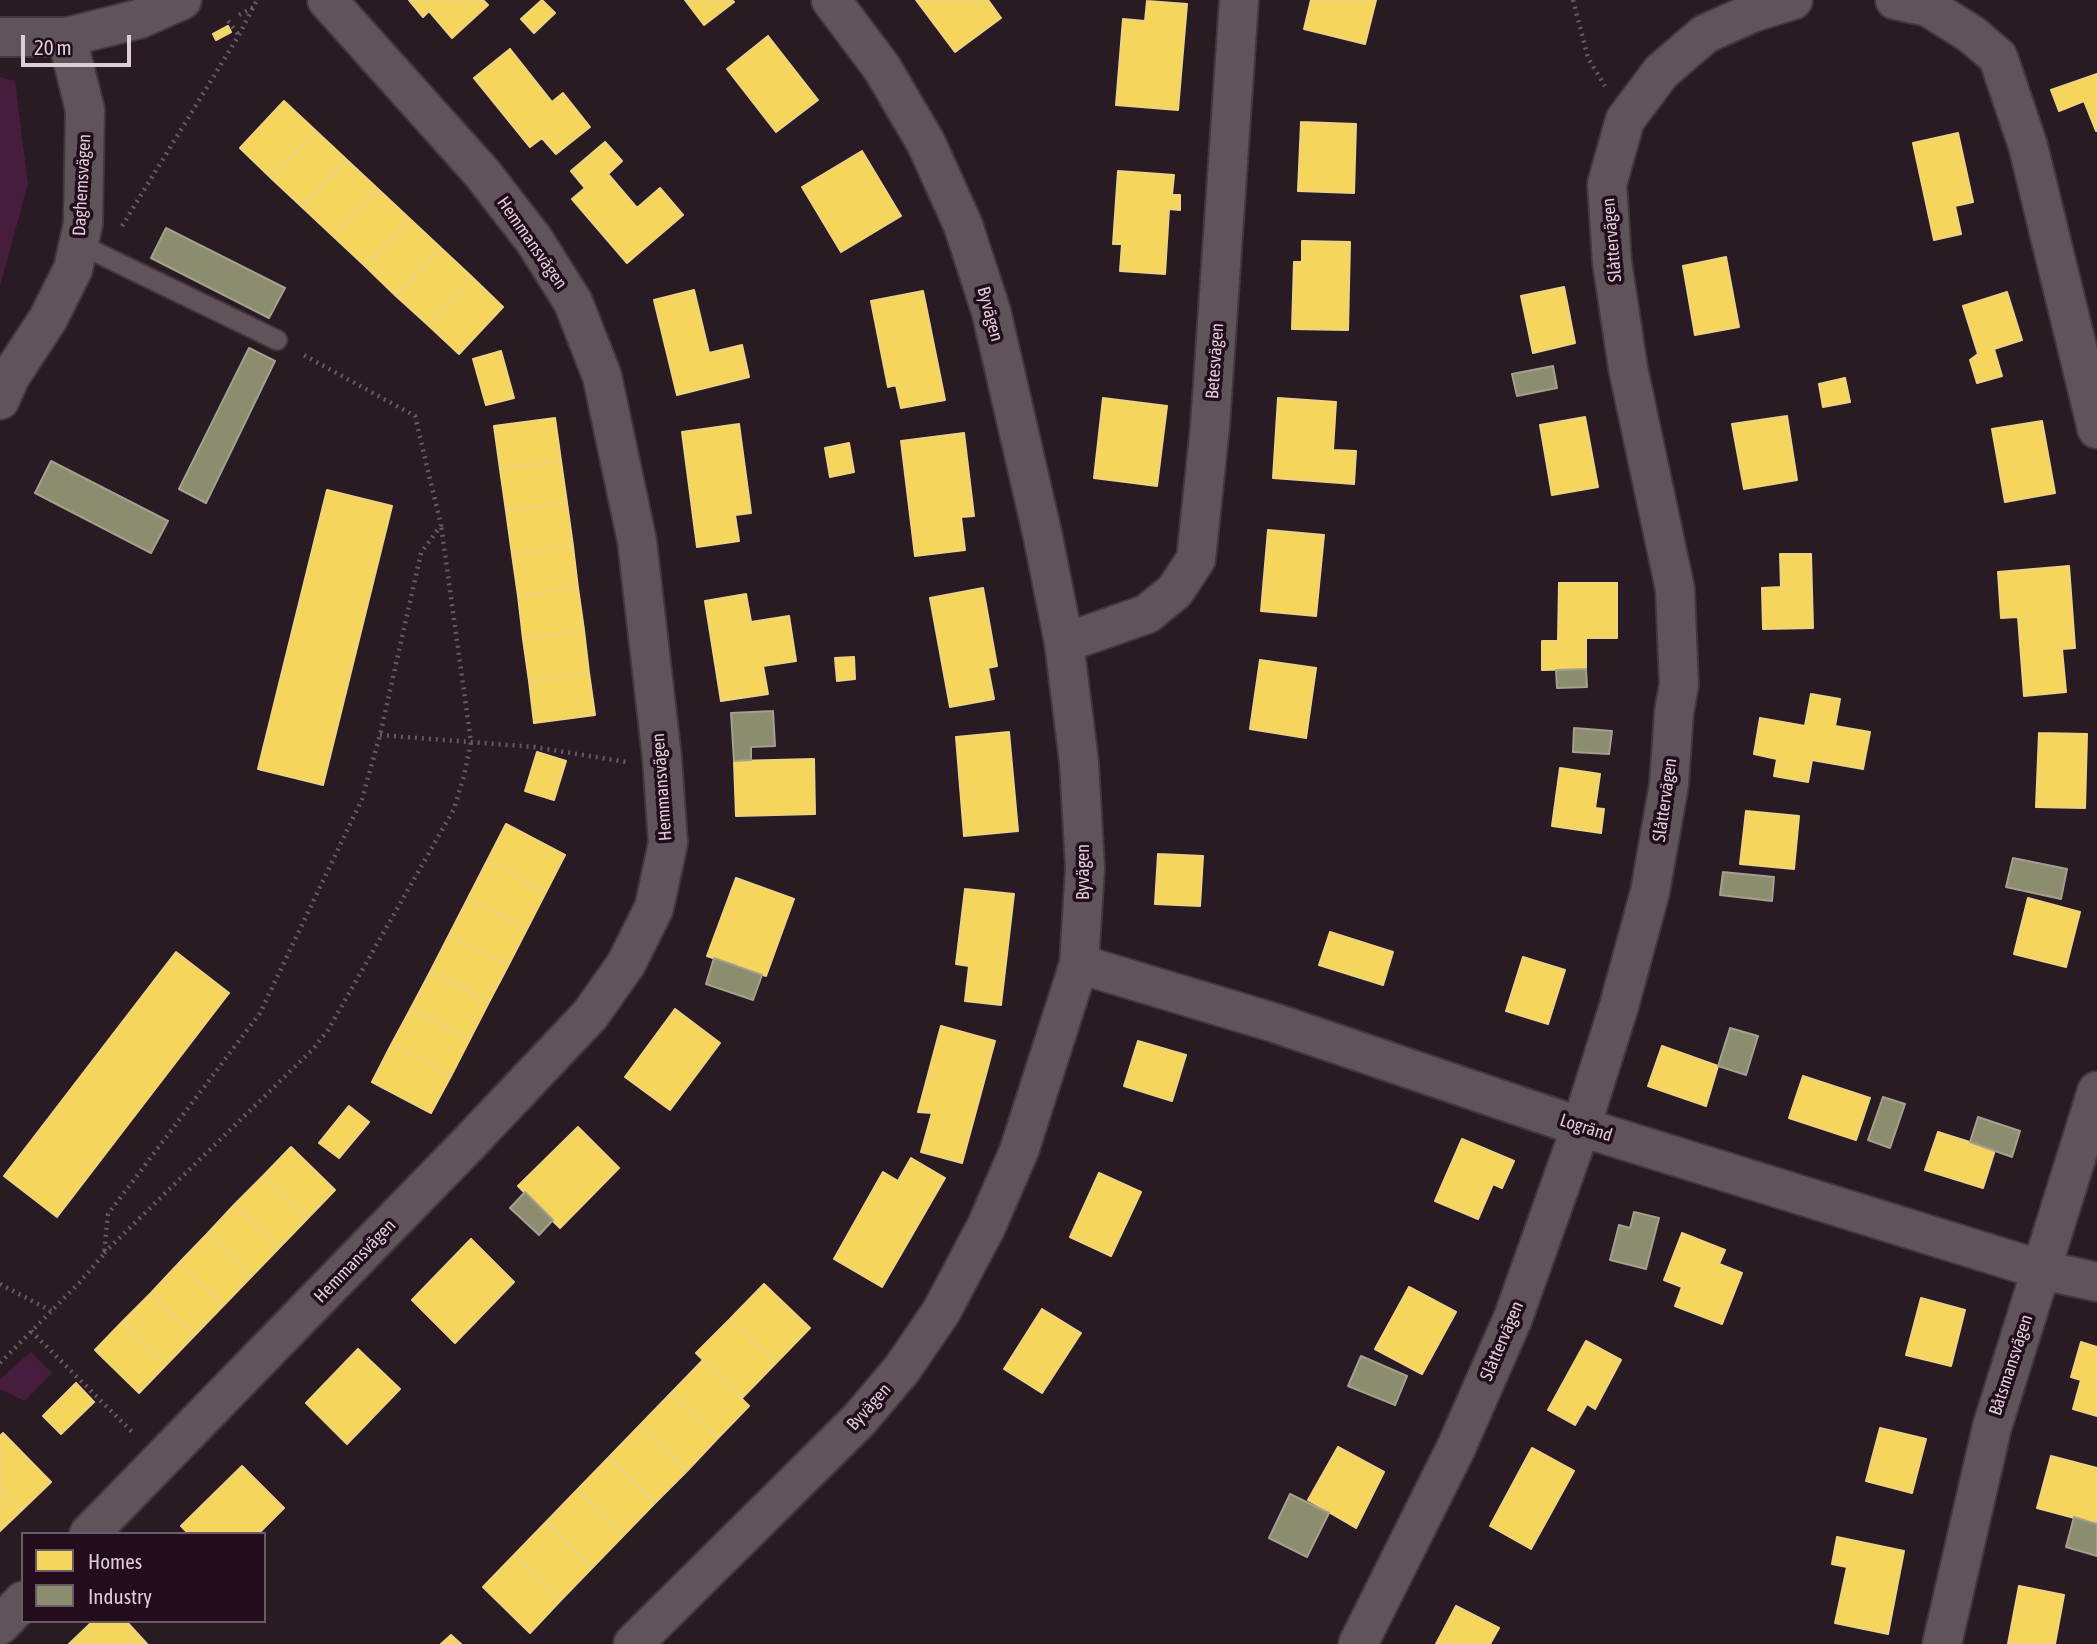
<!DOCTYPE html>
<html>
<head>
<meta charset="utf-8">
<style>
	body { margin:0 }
	#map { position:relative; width:2097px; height:1644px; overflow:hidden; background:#281b24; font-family:"Asap Condensed",sans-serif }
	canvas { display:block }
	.legend { position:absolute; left:21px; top:1532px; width:245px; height:91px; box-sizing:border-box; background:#230d1d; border:2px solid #6d5a67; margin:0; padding:9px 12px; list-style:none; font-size:21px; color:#ddcdd7 }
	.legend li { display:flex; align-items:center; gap:14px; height:35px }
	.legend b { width:35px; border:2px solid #6d5a67 }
	.scale { position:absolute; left:21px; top:35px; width:110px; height:32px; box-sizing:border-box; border:4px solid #ddcdd7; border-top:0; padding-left:9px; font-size:21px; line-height:24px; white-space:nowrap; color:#ddcdd7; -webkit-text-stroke:5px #230d1d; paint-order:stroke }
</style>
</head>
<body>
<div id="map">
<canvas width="2097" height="1644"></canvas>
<ul class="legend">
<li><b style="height:19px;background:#f6d55c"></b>Homes</li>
<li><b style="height:19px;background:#8c8c6e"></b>Industry</li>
</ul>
<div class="scale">20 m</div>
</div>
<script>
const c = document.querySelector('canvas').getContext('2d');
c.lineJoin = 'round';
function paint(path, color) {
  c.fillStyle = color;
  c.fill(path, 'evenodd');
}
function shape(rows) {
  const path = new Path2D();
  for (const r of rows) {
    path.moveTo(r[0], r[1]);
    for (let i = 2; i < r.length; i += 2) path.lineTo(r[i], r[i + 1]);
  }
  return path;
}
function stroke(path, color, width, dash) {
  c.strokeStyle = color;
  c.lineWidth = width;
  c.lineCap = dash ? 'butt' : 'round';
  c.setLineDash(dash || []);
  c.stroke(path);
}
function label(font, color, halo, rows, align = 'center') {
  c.font = font + ' "Asap Condensed",sans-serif';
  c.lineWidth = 7;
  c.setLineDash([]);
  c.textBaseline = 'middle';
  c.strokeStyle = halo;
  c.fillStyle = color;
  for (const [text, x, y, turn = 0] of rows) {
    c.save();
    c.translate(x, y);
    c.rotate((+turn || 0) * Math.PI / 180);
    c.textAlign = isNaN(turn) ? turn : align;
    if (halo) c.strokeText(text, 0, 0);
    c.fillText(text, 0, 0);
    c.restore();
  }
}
paint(shape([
	[0,77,15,81,28,184,0,286],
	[31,1352,52,1373,25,1401,0,1389,0,1379]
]), '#461d3c');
const homes = shape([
	[409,0,483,0,488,5,452,38,429,11,423,17,409,0],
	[542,0,555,13,534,33,521,19,542,0],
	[685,0,732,0,734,2,704,25,685,0],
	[916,0,988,0,1001,18,955,52,916,0],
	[1311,0,1376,0,1365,44,1304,29,1311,0],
	[1147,1,1187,4,1178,110,1116,105,1123,19,1145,21,1147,1],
	[228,26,231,32,216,40,213,34,228,26],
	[768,36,818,100,776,132,727,69,768,36],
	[510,49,552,102,563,93,590,127,556,154,542,138,530,147,474,78,510,49],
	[2097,74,2097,131,2096,131,2084,101,2059,111,2051,90,2097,74],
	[284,101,316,131,271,178,240,148,284,101],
	[1301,122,1356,124,1354,193,1298,191,1301,122],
	[316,131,347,160,302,207,271,178,316,131],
	[1958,133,1973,202,1955,206,1961,234,1934,240,1913,143,1958,133],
	[605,142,622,161,608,174,637,208,660,188,683,215,627,263,572,199,585,188,571,171,605,142],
	[862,151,901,216,841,252,802,187,862,151],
	[347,160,378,189,334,237,302,207,347,160],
	[1118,171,1174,175,1172,195,1180,195,1180,210,1169,209,1165,274,1120,271,1122,244,1113,244,1118,171],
	[378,189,410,219,365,266,334,237,378,189],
	[410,219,441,248,396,296,365,266,410,219],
	[1302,241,1350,242,1348,330,1292,329,1294,262,1302,262,1302,241],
	[441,248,472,277,428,325,396,296,441,248],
	[1726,257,1739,327,1695,335,1683,266,1726,257],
	[472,277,503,307,459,354,428,325,472,277],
	[1564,287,1575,343,1533,353,1521,296,1564,287],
	[694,290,709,353,742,345,749,377,677,395,654,300,694,290],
	[923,291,945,400,901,408,896,385,888,387,871,301,923,291],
	[2007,292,2022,340,1994,349,2002,376,1977,383,1970,360,1978,354,1963,306,2007,292],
	[501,351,514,398,486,405,473,359,501,351],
	[1845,378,1850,402,1823,407,1819,384,1845,378],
	[1103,398,1167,406,1157,486,1094,478,1103,398],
	[1278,398,1336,402,1333,450,1356,451,1354,484,1273,478,1278,398],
	[1787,416,1797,480,1744,489,1732,424,1787,416],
	[1585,417,1598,487,1552,495,1540,425,1585,417],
	[555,418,561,461,500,469,494,426,555,418],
	[2042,421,2055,493,2005,502,1992,429,2042,421],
	[739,424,751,513,735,515,739,541,697,547,682,432,739,424],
	[964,433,974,516,961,517,965,550,915,556,901,441,964,433],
	[849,443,854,472,830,477,825,448,849,443],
	[561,461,567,503,506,511,500,469,561,461],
	[327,490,392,506,323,785,258,769,327,490],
	[567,503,573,546,512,554,506,511,567,503],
	[1268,530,1324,535,1316,616,1261,611,1268,530],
	[573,546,578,588,518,596,512,554,573,546],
	[1780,554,1811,554,1813,628,1763,629,1762,588,1781,587,1780,554],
	[2069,566,2075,648,2062,649,2066,692,2024,696,2018,617,2001,618,1998,572,2069,566],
	[1559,583,1617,583,1617,638,1586,638,1586,669,1542,670,1542,641,1558,641,1559,583],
	[578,588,584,630,523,639,518,596,578,588],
	[983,588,997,666,988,668,994,699,950,707,930,598,983,588],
	[746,594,751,622,789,616,796,661,763,666,768,694,721,701,705,601,746,594],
	[584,630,589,673,529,681,523,639,584,630],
	[854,657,855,679,837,681,835,658,854,657],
	[1260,660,1316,668,1306,738,1250,729,1260,660],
	[589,673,595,715,534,723,529,681,589,673],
	[1811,694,1840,699,1835,726,1870,732,1863,769,1812,760,1808,782,1774,776,1777,759,1754,754,1760,718,1805,726,1811,694],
	[1009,732,1018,831,964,836,956,737,1009,732],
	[2039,733,2087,734,2085,808,2036,807,2039,733],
	[537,752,566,761,554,800,525,791,537,752],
	[814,759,815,814,736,816,734,761,814,759],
	[1560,768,1600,774,1595,808,1604,809,1601,833,1552,826,1560,768],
	[1746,811,1799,816,1794,869,1740,864,1746,811],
	[506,824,565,855,546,892,487,861,506,824],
	[1158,854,1203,856,1200,906,1155,904,1158,854],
	[487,861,546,892,527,929,468,898,487,861],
	[736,878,794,899,766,976,707,956,736,878],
	[965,889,1014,894,1001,1005,965,1001,969,966,956,964,965,889],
	[468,898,527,929,508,966,449,935,468,898],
	[2028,898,2080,912,2066,967,2014,954,2028,898],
	[1330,932,1393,952,1383,985,1319,965,1330,932],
	[449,935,508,966,489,1002,430,972,449,935],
	[176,952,229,993,57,1217,4,1176,176,952],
	[1523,957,1565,970,1548,1024,1506,1011,1523,957],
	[430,972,489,1002,470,1039,411,1008,430,972],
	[411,1008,470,1039,451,1076,391,1045,411,1008],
	[675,1009,720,1043,670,1110,625,1077,675,1009],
	[941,1026,995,1041,962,1163,921,1152,932,1113,918,1112,941,1026],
	[1138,1041,1186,1055,1172,1101,1124,1086,1138,1041],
	[391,1045,451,1076,431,1113,372,1082,391,1045],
	[1662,1046,1718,1066,1706,1106,1648,1086,1662,1046],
	[1803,1076,1870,1098,1856,1140,1789,1118,1803,1076],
	[349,1106,369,1122,339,1158,319,1143,349,1106],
	[578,1127,619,1168,560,1228,518,1186,578,1127],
	[1938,1132,1995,1150,1983,1188,1925,1170,1938,1132],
	[1462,1139,1514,1161,1502,1188,1493,1184,1478,1219,1435,1201,1462,1139],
	[291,1147,335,1190,307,1219,263,1176,291,1147],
	[911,1158,945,1178,882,1287,834,1259,883,1172,898,1181,911,1158],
	[1099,1173,1141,1192,1111,1256,1070,1237,1099,1173],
	[263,1176,307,1219,279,1248,234,1205,263,1176],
	[234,1205,279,1248,251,1277,207,1234,234,1205],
	[1682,1233,1725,1250,1719,1264,1742,1273,1722,1324,1675,1306,1682,1287,1664,1280,1682,1233],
	[207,1234,251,1277,223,1306,179,1263,207,1234],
	[471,1239,514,1282,455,1343,412,1300,471,1239],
	[179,1263,223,1306,195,1335,151,1293,179,1263],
	[764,1284,810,1328,776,1363,730,1319,764,1284],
	[1409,1287,1456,1312,1422,1374,1375,1349,1409,1287],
	[151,1293,195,1335,167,1364,123,1321,151,1293],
	[1921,1298,1965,1310,1951,1366,1906,1355,1921,1298],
	[1042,1309,1081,1333,1042,1393,1004,1369,1042,1309],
	[730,1319,776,1363,742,1398,696,1353,730,1319],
	[123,1321,167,1364,139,1393,95,1350,123,1321],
	[1586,1341,1621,1360,1595,1409,1587,1404,1575,1425,1548,1410,1586,1341],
	[2081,1342,2097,1347,2097,1416,2073,1409,2081,1380,2071,1377,2081,1342],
	[358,1349,400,1389,347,1444,306,1403,358,1349],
	[703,1360,749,1406,718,1438,671,1393,703,1360],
	[76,1383,94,1402,61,1434,43,1416,76,1383],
	[671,1393,718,1438,687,1471,640,1425,671,1393],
	[640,1425,687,1471,655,1503,609,1457,640,1425],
	[1880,1428,1926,1439,1912,1493,1866,1481,1880,1428],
	[3,1433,51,1482,23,1509,0,1486,0,1436,3,1433],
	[1338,1447,1384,1472,1356,1528,1308,1500,1338,1447],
	[1532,1448,1574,1471,1531,1549,1490,1526,1532,1448],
	[2051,1456,2097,1468,2097,1524,2037,1508,2051,1456],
	[609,1457,655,1503,624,1535,577,1490,609,1457],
	[242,1466,284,1508,258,1534,189,1534,181,1526,242,1466],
	[0,1486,23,1509,0,1531,0,1486],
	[577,1490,624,1535,592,1568,546,1522,577,1490],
	[546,1522,592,1568,561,1600,514,1555,546,1522],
	[1837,1537,1904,1551,1888,1634,1835,1623,1847,1567,1832,1564,1837,1537],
	[514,1555,561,1600,530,1633,483,1587,514,1555],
	[2019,1586,2064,1595,2055,1644,2008,1644,2019,1586],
	[1456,1606,1499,1628,1490,1644,1436,1644,1456,1606],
	[93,1621,126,1621,147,1644,69,1644,93,1621],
	[451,1635,461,1644,441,1644,451,1635]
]);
paint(homes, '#f6d55c');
stroke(homes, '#eed381', 2);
const industry = shape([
	[166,228,285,288,269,318,151,258,166,228],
	[249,348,275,361,206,503,179,489,249,348],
	[1553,366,1557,388,1517,396,1512,374,1553,366],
	[51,461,168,521,151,553,35,493,51,461],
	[1586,669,1587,687,1557,688,1556,670,1586,669],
	[773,711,775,746,751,747,751,760,734,761,731,713,773,711],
	[1574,728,1612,731,1609,754,1573,752,1574,728],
	[2013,858,2067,869,2061,899,2006,887,2013,858],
	[1723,872,1774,877,1772,901,1720,895,1723,872],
	[714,958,762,975,753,1000,706,984,714,958],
	[1730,1028,1758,1036,1746,1075,1718,1066,1730,1028],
	[1883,1097,1905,1104,1890,1148,1868,1140,1883,1097],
	[1978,1117,2020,1131,2012,1157,1970,1142,1978,1117],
	[525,1192,553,1220,539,1235,510,1208,525,1192],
	[1634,1212,1659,1218,1646,1269,1610,1260,1619,1225,1630,1228,1634,1212],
	[1361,1356,1407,1376,1395,1405,1348,1386,1361,1356],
	[1290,1494,1329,1513,1307,1557,1269,1538,1290,1494],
	[2074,1517,2097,1524,2097,1556,2066,1547,2074,1517]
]);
paint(industry, '#8c8c6e');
stroke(industry, '#a4a08e', 2);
const service = shape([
	[79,244,277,340]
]);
const minor = shape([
	[1895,0,1928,7,1971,34,1998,57,2028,146,2097,429],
	[0,37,67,37,139,19,182,0],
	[0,400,10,377,48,319,73,269,83,224,85,110,67,37],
	[1064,643,1147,614,1175,591,1196,559,1210,426,1239,0],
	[1079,964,1275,1023,1581,1127,2042,1270,2097,1282],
	[89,1534,470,1142,590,1015,626,964,654,908,668,843,662,758,637,541,602,376,573,302,534,240,482,173,327,0],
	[0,1625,23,1601],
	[633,1644,859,1420,902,1369,941,1312,986,1227,1019,1151,1079,964,1085,868,1079,762,1064,643,1043,537,991,311,963,225,926,143,882,68,831,0],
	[1358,1644,1456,1448,1513,1318,1581,1127,1619,1006,1650,892,1669,784,1674,712,1679,685,1675,589,1628,368,1612,262,1607,184,1625,120,1661,72,1705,34,1754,12,1793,0],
	[1942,1644,1992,1427,2097,1091]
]);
stroke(service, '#41373d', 23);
stroke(minor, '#41373d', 42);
stroke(shape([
	[1573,0,1588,58,1605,86],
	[239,15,254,7],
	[228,21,239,35],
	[122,226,239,35,257,0],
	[380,735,534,747,626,762],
	[104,1253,313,1049,328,1030,454,809,464,776,471,742,441,525],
	[0,1284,51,1311],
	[31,1331,134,1434],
	[0,1363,79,1283,104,1254,108,1214,260,1013,362,799,380,735,421,553,441,525,415,416,300,353]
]), '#655c63', 4.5, [2, 5]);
stroke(service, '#5e545a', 19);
stroke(minor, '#5e545a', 38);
label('18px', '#ddcdd7', '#230d1d', [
	["Daghemsvägen",82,185,-87],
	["Slåttervägen",1612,240,-95],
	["Hemmansvägen",532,243,55],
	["Byvägen",990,314,75],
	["Betesvägen",1215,361,-86],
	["Hemmansvägen",662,787,-94],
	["Slåttervägen",1665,800,-82],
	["Byvägen",1083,872,-90],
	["Logränd",1586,1128,18],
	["Hemmansvägen",355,1261,-46],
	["Slåttervägen",1502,1341,-67],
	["Båtsmansvägen",2011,1365,-72],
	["Byvägen",869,1407,-48]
]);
</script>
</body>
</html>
